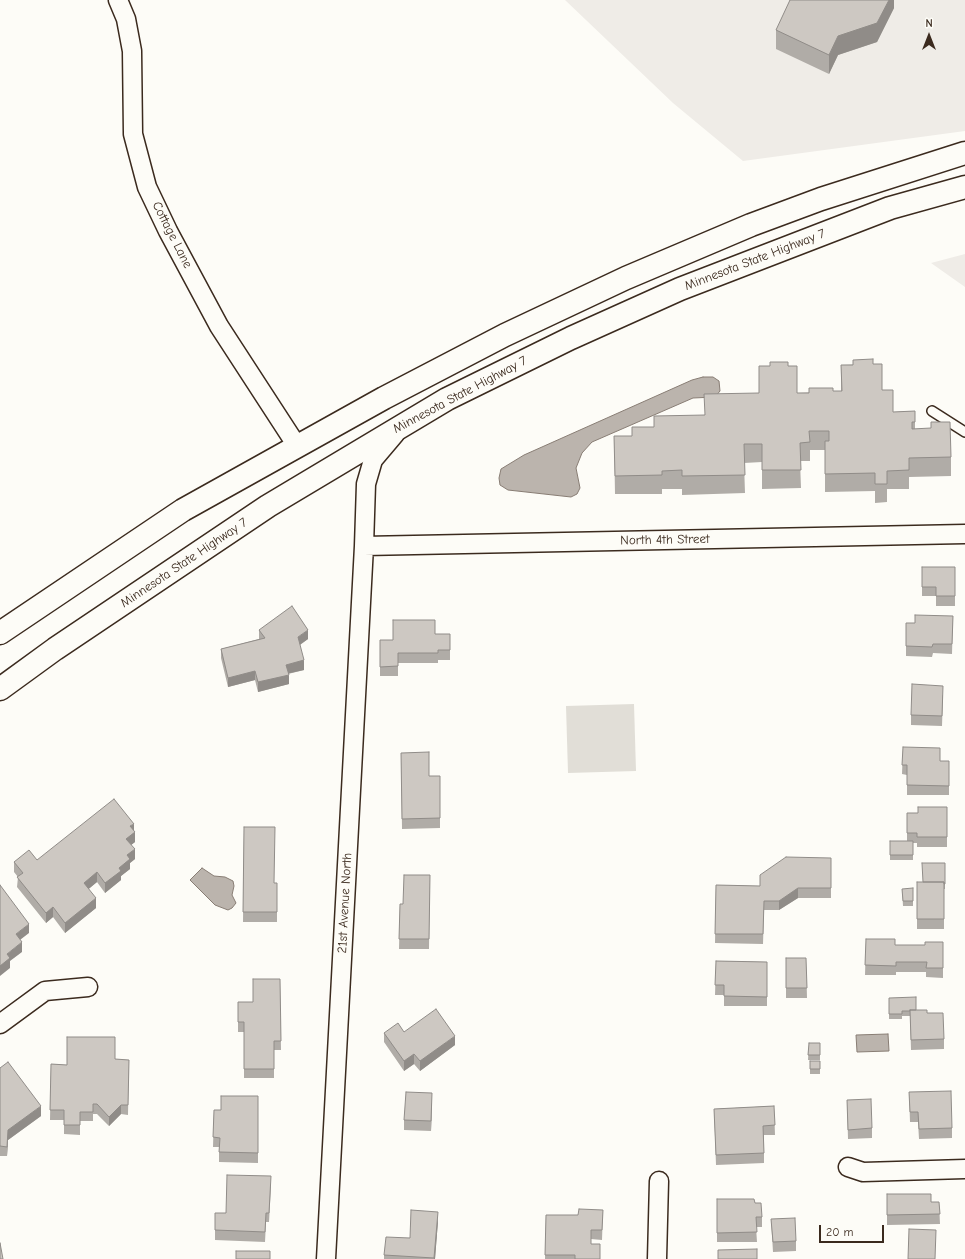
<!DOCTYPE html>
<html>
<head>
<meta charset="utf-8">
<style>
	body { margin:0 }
	#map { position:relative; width:965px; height:1259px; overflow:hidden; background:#fdfcf7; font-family:"Comic Neue",sans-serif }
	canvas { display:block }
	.north { position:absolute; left:909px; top:16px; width:40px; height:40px; -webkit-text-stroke:3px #fdfcf7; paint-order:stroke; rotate:0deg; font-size:11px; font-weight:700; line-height:16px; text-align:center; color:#3b2a1e }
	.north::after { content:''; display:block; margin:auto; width:14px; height:18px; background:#3b2a1e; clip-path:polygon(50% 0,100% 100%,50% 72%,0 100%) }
	.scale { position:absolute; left:819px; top:1225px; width:65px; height:18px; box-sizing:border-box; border:2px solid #3b2a1e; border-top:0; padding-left:5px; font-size:12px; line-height:14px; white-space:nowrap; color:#3b2a1e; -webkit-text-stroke:3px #fdfcf7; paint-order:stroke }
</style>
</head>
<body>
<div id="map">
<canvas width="965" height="1259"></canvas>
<div class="north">N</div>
<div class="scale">20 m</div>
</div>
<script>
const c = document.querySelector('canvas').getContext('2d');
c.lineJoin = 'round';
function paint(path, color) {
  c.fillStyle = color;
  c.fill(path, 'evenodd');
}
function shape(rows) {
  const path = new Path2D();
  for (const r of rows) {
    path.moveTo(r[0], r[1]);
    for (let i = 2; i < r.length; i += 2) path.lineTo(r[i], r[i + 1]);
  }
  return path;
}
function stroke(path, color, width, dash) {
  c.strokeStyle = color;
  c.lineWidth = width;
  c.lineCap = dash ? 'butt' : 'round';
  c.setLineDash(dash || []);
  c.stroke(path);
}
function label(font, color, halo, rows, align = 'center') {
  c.font = font + ' "Comic Neue",sans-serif';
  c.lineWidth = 4;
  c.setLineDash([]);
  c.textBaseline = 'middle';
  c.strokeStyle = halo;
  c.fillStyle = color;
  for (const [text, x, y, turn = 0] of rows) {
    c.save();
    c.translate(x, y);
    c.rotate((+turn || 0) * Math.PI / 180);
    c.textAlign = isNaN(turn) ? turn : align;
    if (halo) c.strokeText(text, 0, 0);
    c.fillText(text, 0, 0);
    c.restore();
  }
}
paint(shape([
	[565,0,965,0,965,131,743,161,673,103],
	[965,254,965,287,931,263]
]), '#efece7');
paint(shape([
	[634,704,636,771,568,773,566,706]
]), '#e1ded7');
const water = shape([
	[703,377,713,377,719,381,720,391,715,397,693,398,592,442,582,453,576,468,580,488,577,494,571,497,508,490,500,485,499,478,501,469,524,455,692,380,703,377],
	[202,868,214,876,225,877,233,881,234,886,232,895,236,903,232,908,228,910,215,905,190,880,202,868],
	[888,1034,889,1051,857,1052,856,1035,888,1034]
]);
paint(water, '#bbb4ad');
stroke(water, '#887d74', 1);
const lane = shape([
	[932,411,965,432]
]);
const street = shape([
	[118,0,126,19,132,51,133,134,147,187,168,231,219,326,297,446],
	[364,546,965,534],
	[0,1024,45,991,88,987],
	[848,1167,863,1172,965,1169],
	[326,1259,364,546,366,484,373,460,395,434],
	[657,1259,659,1181]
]);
const highway = shape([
	[0,633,183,510,384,398,505,335,626,278,751,225,821,199,965,153],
	[0,689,55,649,268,506,447,399,571,338,680,289,890,208,965,187]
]);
stroke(lane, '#3b2a1e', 12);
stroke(street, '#3b2a1e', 21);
stroke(highway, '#3b2a1e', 25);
stroke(lane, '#fdfcf7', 9);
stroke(street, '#fdfcf7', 18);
stroke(highway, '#fdfcf7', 22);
paint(shape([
	[894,0,894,8,877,42,838,55,829,74,776,49,776,30],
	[873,364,882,390,893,412,915,411,915,429,951,457,951,476,909,477,909,489,887,489,887,502,875,503,875,491,825,492,825,450,810,450,810,461,800,461,801,488,762,489,762,462,744,463,745,493,682,495,682,489,662,489,662,494,615,494,614,436,632,436,654,427,704,415,759,393,788,366,797,393,841,391,841,365],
	[922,567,955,567,955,606,936,606,936,596,922,596],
	[953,616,952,654,933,653,932,657,906,656,906,623,915,623],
	[259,630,308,639,300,645,304,670,288,674,289,684,258,692,255,680,228,687,221,658,221,649,259,639],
	[435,634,450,634,450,660,438,660,438,663,398,663,398,676,380,676,380,640,393,640],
	[943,695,942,726,911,725,911,715],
	[903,747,940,761,949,761,949,795,907,795,907,775,902,774],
	[401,753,429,776,440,776,440,828,402,829],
	[947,807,947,847,917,847,917,843,913,843,913,860,890,860,890,841,907,841,907,813,918,813],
	[244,827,274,883,277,883,277,922,243,922],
	[134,831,135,842,131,845,135,859,130,863,130,869,121,876,121,880,105,893,97,882,88,889,96,908,65,933,53,917,46,923,17,887,18,877,14,872,14,862,37,860],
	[831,858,831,898,798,898,779,910,764,910,763,944,715,943,716,885,760,886],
	[945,863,945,889,944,889,944,929,917,929,917,882,923,882],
	[430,875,429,949,399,949,400,904,403,904],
	[902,889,913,901,913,906,903,906],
	[866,939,895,945,925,945,943,942,943,978,926,977,926,972,896,972,896,975,865,975],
	[786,958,806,958,807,998,786,998],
	[716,961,767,962,767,1006,724,1006,724,995,715,995],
	[280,979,281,1050,274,1050,274,1078,244,1078,244,1032,238,1032,238,1002,253,1002],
	[889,998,916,1010,927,1013,944,1039,944,1049,911,1050,910,1016,902,1016,902,1019,889,1019],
	[404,1032,455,1045,420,1071,414,1064,404,1071,384,1042,384,1033],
	[809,1043,820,1043,820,1060,808,1060],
	[115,1059,129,1060,128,1115,121,1114,109,1126,97,1114,93,1114,93,1121,80,1121,80,1135,64,1134,64,1120,50,1120,51,1064,67,1065],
	[810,1061,820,1061,820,1074,810,1074],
	[0,1068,41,1116,8,1140,7,1156,0,1156],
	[909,1092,952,1128,952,1138,919,1139,918,1122,910,1122],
	[258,1096,258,1163,219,1162,219,1147,213,1147,214,1110,221,1110],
	[847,1100,872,1128,872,1138,848,1139],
	[432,1103,431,1131,404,1130,404,1120],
	[774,1106,775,1135,764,1135,764,1163,716,1165,714,1109],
	[271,1186,269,1222,266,1222,265,1242,215,1240,215,1213,226,1213],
	[887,1194,931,1202,939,1202,940,1224,887,1225],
	[717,1199,755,1203,762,1217,762,1227,756,1227,757,1242,717,1242],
	[603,1210,602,1240,591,1239,591,1244,600,1259,545,1259,546,1215,578,1215],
	[771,1219,796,1241,796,1251,773,1252],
	[438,1221,435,1259,384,1259,384,1255,410,1238]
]), '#b0aca7');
paint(shape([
	[889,0,894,0,894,8,877,42,838,55,829,74,829,55,838,36],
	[308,630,308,639,298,646,298,637],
	[304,660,304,670,286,674,286,665],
	[255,671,255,680,228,687,228,678],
	[289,675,289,684,258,692,258,682],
	[134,824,134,833,135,832,135,842,126,849,126,839,130,826],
	[135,849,135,859,130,863,130,869,121,876,121,880,105,893,105,883,127,855],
	[97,872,97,882,84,893,84,883],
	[798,888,798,898,779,910,779,901],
	[96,898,96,908,65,933,65,923],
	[53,907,53,917,46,923,46,913],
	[29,924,29,933,16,943,16,934],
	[22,942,22,952,10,961,10,968,0,976,0,966,7,954],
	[455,1036,455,1045,420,1071,420,1061],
	[414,1054,414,1064,404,1071,404,1061],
	[432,1093,432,1103,431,1131,431,1121],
	[121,1105,121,1114,109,1126,109,1117],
	[41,1106,41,1116,8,1140,7,1156,7,1147,8,1130],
	[438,1212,438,1221,435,1259,434,1259]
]), '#908c88');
const building = shape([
	[790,0,889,0,877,23,838,36,829,55,776,30,790,0],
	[873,359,873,364,882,364,882,390,893,390,893,412,915,411,915,422,912,422,912,429,931,428,931,422,950,422,951,457,909,458,909,470,887,471,887,484,875,484,875,473,825,474,825,441,829,441,829,431,809,431,810,442,800,443,801,470,762,470,762,444,744,444,745,475,682,476,682,470,662,471,662,475,615,476,614,436,632,436,632,427,654,427,654,416,705,415,704,394,759,393,759,366,770,366,770,362,788,362,788,366,797,366,797,393,809,393,809,388,833,388,833,391,842,391,841,365,853,365,853,360,873,359],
	[922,567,955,567,955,596,936,596,936,587,922,587,922,567],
	[292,606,308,630,298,637,304,660,286,665,289,675,258,682,255,671,228,678,221,649,265,638,259,630,292,606],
	[915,615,953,616,952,644,933,644,932,647,906,646,906,623,915,623,915,615],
	[393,620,435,620,435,634,450,634,450,650,438,650,438,653,398,653,398,666,380,667,380,640,393,640,393,620],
	[912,684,943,686,942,716,911,715,912,684],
	[903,747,940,748,940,761,949,761,949,786,907,785,907,765,902,765,903,747],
	[429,752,429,776,440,776,440,818,402,819,401,753,429,752],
	[114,799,134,824,130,826,135,832,126,839,135,849,127,855,130,859,119,868,121,871,105,883,97,872,84,883,96,898,65,923,53,907,46,913,17,877,23,873,14,862,29,850,37,860,114,799],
	[918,807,947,807,947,837,917,837,917,833,907,833,907,813,918,813,918,807],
	[244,827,275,827,274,883,277,883,277,912,243,912,244,827],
	[890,841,913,841,913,855,890,855,890,841],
	[786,857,831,858,831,888,798,888,779,901,764,901,763,934,715,934,716,885,760,886,760,875,786,857],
	[922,863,945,863,945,884,944,884,944,882,923,882,922,863],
	[404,875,430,875,429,939,399,939,400,904,403,904,404,875],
	[917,882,944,882,944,919,917,919,917,882],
	[0,885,29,924,16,934,22,942,7,954,10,958,0,966,0,885],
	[913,888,913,901,903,901,902,889,913,888],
	[866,939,895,939,895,945,925,945,925,942,943,942,943,968,926,968,927,962,896,962,896,966,865,965,866,939],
	[786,958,806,958,807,988,786,988,786,958],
	[716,961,767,962,767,997,724,996,724,985,715,985,716,961],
	[253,979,280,979,281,1041,274,1041,274,1069,244,1069,244,1022,238,1022,238,1002,253,1002,253,979],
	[916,997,916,1010,910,1010,910,1011,902,1011,902,1014,889,1014,889,998,916,997],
	[436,1009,455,1036,420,1061,414,1054,404,1061,384,1033,398,1023,404,1032,436,1009],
	[910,1010,927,1010,927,1013,943,1013,944,1039,911,1040,910,1010],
	[67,1037,115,1037,115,1059,129,1060,128,1105,121,1105,109,1117,97,1104,93,1104,93,1112,80,1112,80,1125,64,1125,64,1110,50,1110,51,1064,67,1065,67,1037],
	[809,1043,820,1043,820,1055,808,1055,809,1043],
	[810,1061,820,1061,820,1069,810,1069,810,1061],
	[8,1062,41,1106,8,1130,7,1147,0,1146,0,1068,8,1062],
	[951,1091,952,1128,919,1129,918,1112,910,1112,909,1092,951,1091],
	[406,1092,432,1093,431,1121,404,1120,406,1092],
	[221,1096,258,1096,258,1153,219,1152,220,1138,213,1137,214,1110,221,1110,221,1096],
	[871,1099,872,1128,848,1130,847,1100,871,1099],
	[774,1106,775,1125,763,1126,764,1153,716,1155,714,1109,774,1106],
	[227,1175,271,1176,269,1213,266,1213,265,1232,215,1230,215,1213,226,1213,227,1175],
	[887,1194,931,1194,931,1202,939,1202,940,1214,887,1215,887,1194],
	[717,1199,754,1199,755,1203,761,1203,762,1217,756,1217,757,1232,717,1233,717,1199],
	[579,1209,603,1210,602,1230,591,1230,591,1244,600,1244,600,1259,575,1259,575,1255,545,1255,546,1215,578,1215,579,1209],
	[411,1210,438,1212,434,1258,384,1255,386,1237,410,1238,411,1210],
	[795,1218,796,1241,773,1242,771,1219,795,1218],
	[909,1229,936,1230,935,1259,908,1259,909,1229],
	[0,1243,3,1259,0,1259,0,1243],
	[757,1249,757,1259,718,1259,718,1250,757,1249],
	[236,1251,270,1251,270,1259,236,1259,236,1251]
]);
paint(building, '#cdc8c2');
stroke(building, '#908c88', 1);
label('13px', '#3b2a1e', '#fdfcf7', [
	["Cottage Lane",172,235,63],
	["Minnesota State Highway 7",755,260,-21],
	["Minnesota State Highway 7",460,395,-28],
	["North 4th Street",665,540,-1],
	["Minnesota State Highway 7",184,563,-34],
	["21st Avenue North",345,903,-87]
]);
</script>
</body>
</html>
